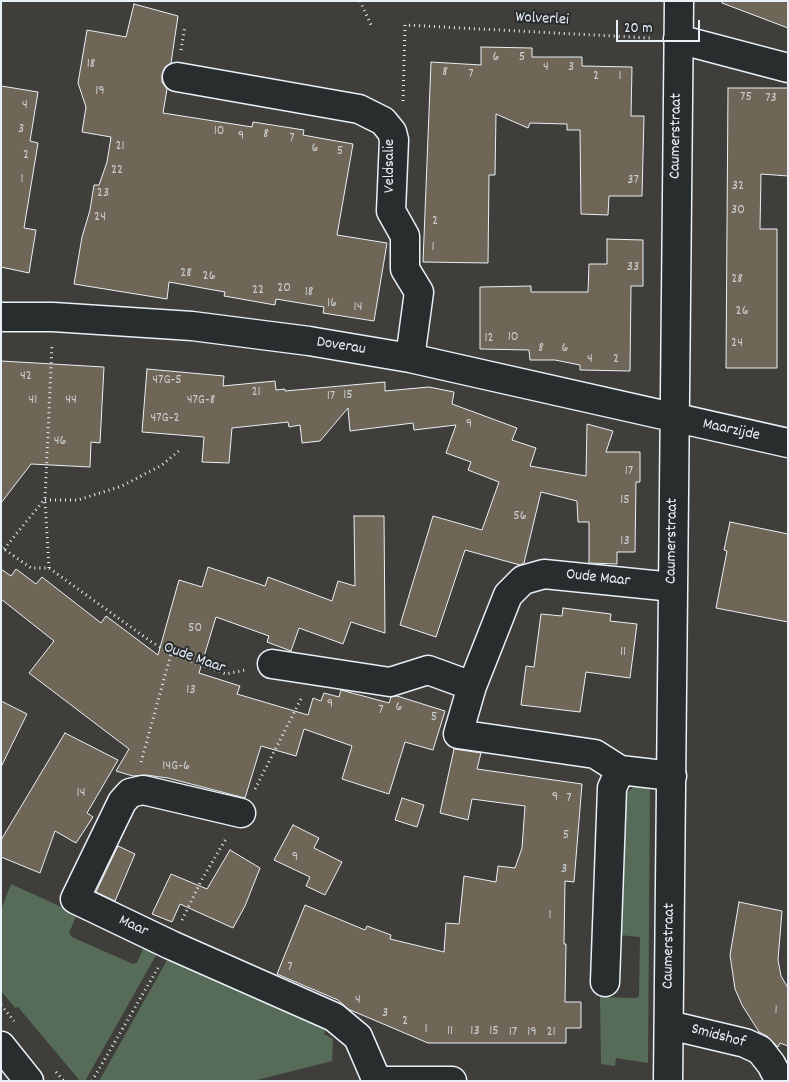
<!DOCTYPE html>
<html>
<head>
<meta charset="utf-8">
<style>
	body { margin:0 }
	#map { position:relative; width:789px; height:1082px; overflow:hidden; background:#3f3e3a; font-family:Dekko,sans-serif }
	canvas { display:block }
	.frame { position:absolute; inset:0; border:2px solid #e8f1f8; pointer-events:none }
	.scale { position:absolute; left:616px; top:20px; width:84px; height:22px; box-sizing:border-box; border:2px solid #e8f1f8; border-top:0; padding-left:6px; font-size:15px; line-height:18px; white-space:nowrap; color:#e8f1f8; -webkit-text-stroke:4px #2a2d2e; paint-order:stroke }
</style>
</head>
<body>
<div id="map">
<canvas width="789" height="1082"></canvas>
<div class="frame"></div>
<div class="scale">20 m</div>
</div>
<script>
const c = document.querySelector('canvas').getContext('2d');
c.lineJoin = 'round';
function paint(path, color) {
  c.fillStyle = color;
  c.fill(path, 'evenodd');
}
function shape(rows) {
  const path = new Path2D();
  for (const r of rows) {
    path.moveTo(r[0], r[1]);
    for (let i = 2; i < r.length; i += 2) path.lineTo(r[i], r[i + 1]);
  }
  return path;
}
function stroke(path, color, width, dash) {
  c.strokeStyle = color;
  c.lineWidth = width;
  c.lineCap = dash ? 'butt' : 'round';
  c.setLineDash(dash || []);
  c.stroke(path);
}
function label(font, color, halo, rows, align = 'center') {
  c.font = font + ' Dekko,sans-serif';
  c.lineWidth = 4;
  c.setLineDash([]);
  c.textBaseline = 'middle';
  c.strokeStyle = halo;
  c.fillStyle = color;
  for (const [text, x, y, turn = 0] of rows) {
    c.save();
    c.translate(x, y);
    c.rotate((+turn || 0) * Math.PI / 180);
    c.textAlign = isNaN(turn) ? turn : align;
    if (halo) c.strokeText(text, 0, 0);
    c.fillText(text, 0, 0);
    c.restore();
  }
}
paint(shape([
	[635,786,650,786,648,1063,616,1058,615,1066,601,1064,600,997,636,998,639,996,640,937,619,935,624,795],
	[11,884,77,914,69,933,72,937,133,964,137,963,145,944,159,950,85,1081,80,1081,18,1007,15,1008,1,991,1,910],
	[170,955,327,1026,324,1034,333,1039,332,1061,253,1081,99,1081]
]), '#566c58');
const building = shape([
	[722,1,788,1,788,28,722,3,722,1],
	[134,4,178,16,171,63,165,67,162,75,162,82,167,89,163,113,252,127,253,122,304,130,303,135,353,144,337,235,387,243,374,321,323,313,324,307,276,299,275,305,224,296,225,292,169,282,167,299,74,284,82,237,90,210,94,185,99,185,107,162,111,137,82,132,86,107,78,83,87,30,126,37,134,4],
	[481,47,532,48,532,57,582,57,582,66,632,67,631,116,644,116,642,196,609,196,608,215,581,214,580,130,567,130,567,124,530,123,528,128,496,114,495,175,489,175,488,263,423,262,431,62,481,65,481,47],
	[1,86,38,92,30,141,38,143,24,228,36,230,29,273,1,267,1,86],
	[728,88,788,88,788,176,761,174,760,229,777,229,777,368,726,368,728,88],
	[607,239,643,240,643,286,631,286,630,371,580,370,580,365,555,360,530,360,529,350,480,349,480,287,531,286,531,292,588,292,589,264,607,264,607,239],
	[1,361,104,367,100,443,91,442,90,467,31,464,1,503,1,361],
	[147,369,224,376,223,386,275,381,276,390,285,389,285,391,385,382,385,391,429,387,454,392,452,404,517,428,512,440,536,448,530,466,586,476,587,424,613,431,606,452,640,452,640,482,636,482,635,552,617,552,617,564,589,563,589,522,578,522,577,501,541,492,524,563,520,565,465,550,436,637,400,625,433,516,482,530,499,482,468,470,471,462,446,453,456,425,414,430,413,423,350,431,348,408,320,441,302,443,300,425,289,427,288,422,232,428,229,463,202,462,204,437,142,432,147,369],
	[354,516,384,516,385,633,351,622,343,644,299,628,291,651,267,642,269,636,216,617,199,673,240,686,237,694,308,715,313,698,321,701,324,693,339,697,341,690,389,703,391,697,397,696,445,711,433,750,405,742,389,794,342,779,352,746,304,729,296,756,261,746,245,798,168,778,146,775,133,776,116,771,129,749,29,673,54,641,1,599,1,569,11,576,16,569,36,584,42,577,101,623,106,616,158,655,179,580,202,587,208,567,265,586,268,577,332,601,338,581,355,586,354,516],
	[730,522,788,534,788,622,716,608,727,551,724,550,730,522],
	[563,608,611,614,610,621,637,624,630,678,586,672,580,712,521,705,526,666,534,667,541,614,562,616,563,608],
	[1,701,27,714,1,767,1,701],
	[65,733,118,760,87,813,93,817,76,843,55,831,40,873,1,857,1,840,65,733],
	[454,749,481,753,477,769,582,784,574,882,565,881,564,944,566,944,565,1002,581,1002,581,1028,566,1028,566,1043,428,1043,348,1009,338,1000,277,974,305,905,365,930,367,926,391,935,390,939,444,952,446,923,459,924,464,876,496,882,498,866,515,868,522,848,525,806,472,799,468,820,440,813,454,749],
	[402,798,424,805,417,827,395,820,402,798],
	[293,825,319,838,314,848,342,862,325,895,306,886,310,877,274,860,293,825],
	[118,846,135,854,115,901,96,892,118,846],
	[230,850,260,868,245,906,233,928,180,904,172,922,152,914,171,874,207,889,230,850],
	[739,902,782,911,778,960,781,976,788,988,788,1046,780,1043,778,1047,767,1036,759,1032,742,1005,735,989,730,955,739,902]
]);
paint(building, '#706657');
stroke(building, '#e8f1f8', 1);
const street = shape([
	[678,39,788,68],
	[177,77,359,109,383,121,392,132,394,140,391,211,405,236,405,269,419,292,410,358],
	[1,317,53,317,192,326,309,341,410,358,788,443],
	[272,664,390,682,428,670,472,686],
	[672,776,620,770,595,754,458,734,472,686,508,595,523,580,544,574,673,587],
	[241,813,143,790,130,793,122,802,75,899,171,945,334,1017,358,1037,377,1081],
	[605,982,612,788,620,770],
	[669,1025,745,1043,760,1050,771,1064,780,1081],
	[668,1081,679,1]
]);
const secondary = shape([
	[1,1046,29,1081],
	[376,1081,452,1081]
]);
stroke(street, '#e8f1f8', 31);
stroke(secondary, '#e8f1f8', 31);
stroke(shape([
	[360,1,372,27],
	[181,50,185,26],
	[403,101,405,25,650,38],
	[45,500,78,500,122,486,162,465,181,449],
	[1,547,31,568,49,568,150,641,171,654,226,674,245,670],
	[4,549,44,500],
	[49,568,45,500,52,344],
	[141,762,171,654],
	[255,789,302,697],
	[182,920,201,881,227,837],
	[1,1005,14,1021],
	[56,1072,64,1081],
	[92,1081,158,968]
]), '#e8f1f8', 3, [1, 4]);
stroke(street, '#2a2d2e', 28);
stroke(secondary, '#2a2d2e', 28);
label('14px', '#caced0', null, [
	["6",496,58],
	["5",522,58],
	["18",91,65],
	["4",546,68],
	["3",571,68],
	["8",445,73],
	["7",471,75],
	["2",596,77],
	["1",620,77],
	["19",100,92],
	["75",746,98],
	["73",771,99],
	["4",25,106],
	["3",21,130],
	["10",219,132],
	["8",266,135],
	["9",241,137],
	["7",292,139],
	["21",120,147],
	["6",315,149],
	["5",340,152],
	["2",26,156],
	["22",117,171],
	["1",22,180],
	["37",633,181],
	["32",738,187],
	["23",103,194],
	["30",738,211],
	["24",100,218],
	["2",435,222],
	["1",433,248],
	["33",633,268],
	["28",186,274],
	["26",209,277],
	["28",737,280],
	["20",284,289],
	["22",258,291],
	["18",309,293],
	["16",332,304],
	["14",358,308],
	["26",742,312],
	["10",513,338],
	["12",489,339],
	["24",737,344],
	["8",541,349],
	["6",565,349],
	["4",590,360],
	["2",616,360],
	["42",26,377],
	["47G-5",167,381],
	["21",256,393],
	["15",348,396],
	["17",331,397],
	["41",33,401],
	["44",71,401],
	["47G-8",201,401],
	["47G-2",165,419],
	["9",469,425],
	["46",60,442],
	["17",629,472],
	["15",625,501],
	["56",520,517],
	["13",625,542],
	["50",195,629],
	["11",623,653],
	["13",191,691],
	["9",330,705],
	["6",399,708],
	["7",381,711],
	["5",434,718],
	["14G-6",176,767],
	["14",81,794],
	["9",555,798],
	["7",569,799],
	["5",566,836],
	["9",295,858],
	["3",564,870],
	["1",550,916],
	["7",290,968],
	["4",358,1001],
	["1",776,1011],
	["3",385,1014],
	["2",405,1022],
	["1",426,1030],
	["11",450,1032],
	["13",475,1032],
	["15",494,1032],
	["17",513,1033],
	["19",532,1033],
	["21",551,1033]
]);
label('16px', '#e8f1f8', '#2a2d2e', [
	["Wolverlei",542,20,3],
	["Caumerstraat",677,136,-89],
	["Veldsalie",391,166,-90],
	["Doverau",341,347,9],
	["Maarzijde",731,431,12],
	["Caumerstraat",673,541,-89],
	["Oude Maar",598,579,6],
	["Oude Maar",194,659,20],
	["Maar",133,927,25],
	["Caumerstraat",670,946,-89],
	["Smidshof",718,1037,15]
]);
</script>
</body>
</html>
